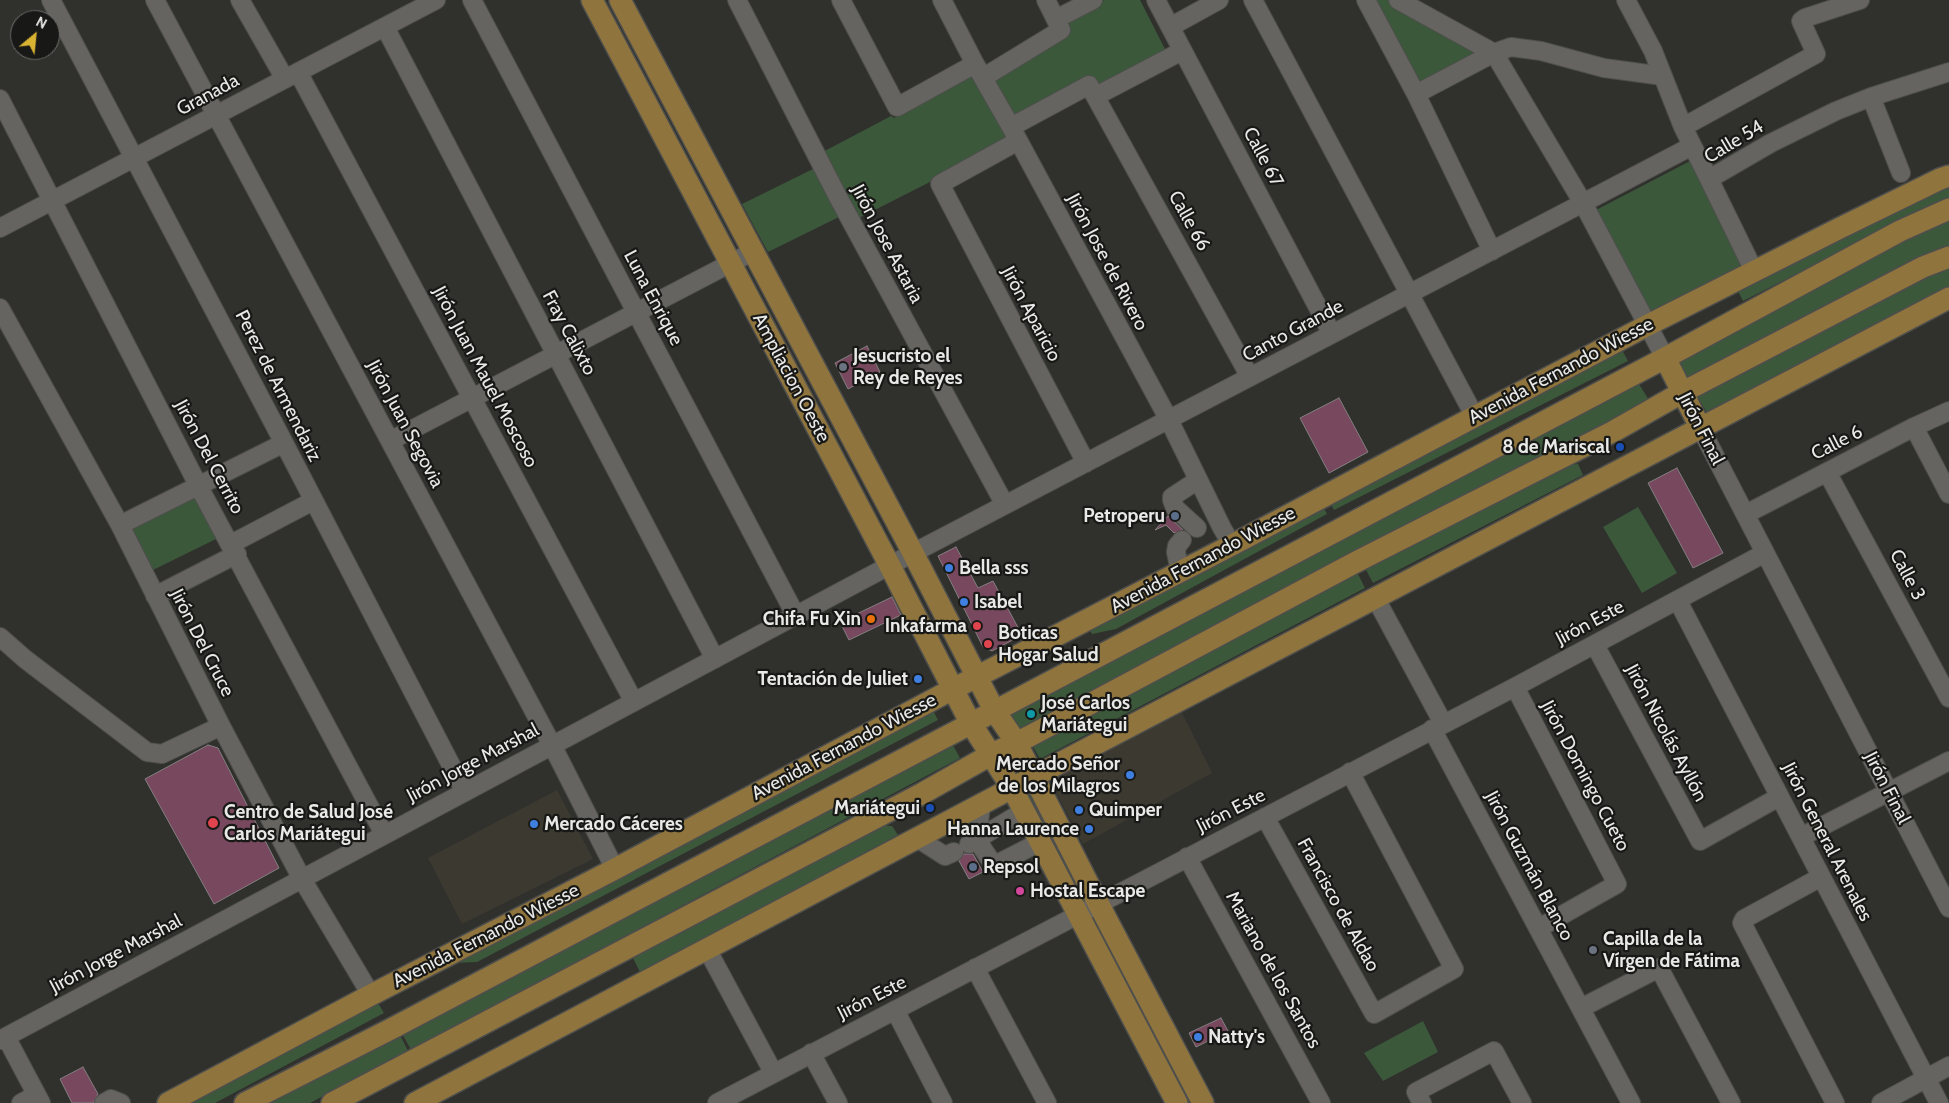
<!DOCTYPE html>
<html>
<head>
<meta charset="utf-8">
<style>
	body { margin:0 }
	#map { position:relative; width:1949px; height:1103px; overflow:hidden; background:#30302d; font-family:Cabin,sans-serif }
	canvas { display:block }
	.north { position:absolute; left:10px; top:10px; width:50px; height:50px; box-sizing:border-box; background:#181816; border:1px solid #6c6c6a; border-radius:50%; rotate:28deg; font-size:14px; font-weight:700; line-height:20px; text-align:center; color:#e9e9e7 }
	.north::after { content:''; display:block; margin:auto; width:18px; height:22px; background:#dab333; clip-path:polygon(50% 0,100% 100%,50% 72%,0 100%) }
</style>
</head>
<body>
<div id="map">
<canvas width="1949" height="1103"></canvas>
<div class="north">N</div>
</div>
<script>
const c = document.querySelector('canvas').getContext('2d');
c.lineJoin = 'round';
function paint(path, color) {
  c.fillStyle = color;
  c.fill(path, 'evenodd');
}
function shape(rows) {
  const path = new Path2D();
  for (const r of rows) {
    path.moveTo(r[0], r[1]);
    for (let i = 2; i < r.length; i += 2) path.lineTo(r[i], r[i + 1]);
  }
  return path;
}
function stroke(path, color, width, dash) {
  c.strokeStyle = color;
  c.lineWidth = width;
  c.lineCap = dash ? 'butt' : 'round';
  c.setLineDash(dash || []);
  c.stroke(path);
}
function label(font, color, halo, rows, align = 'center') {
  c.font = font + ' Cabin,sans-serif';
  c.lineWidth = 4.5;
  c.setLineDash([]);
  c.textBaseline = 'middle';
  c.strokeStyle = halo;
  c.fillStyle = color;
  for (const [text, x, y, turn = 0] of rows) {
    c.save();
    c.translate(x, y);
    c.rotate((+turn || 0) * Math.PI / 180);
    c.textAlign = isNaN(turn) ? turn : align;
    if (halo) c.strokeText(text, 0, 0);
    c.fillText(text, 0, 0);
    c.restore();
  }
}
paint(shape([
	[1179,707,1212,773,1083,844,1048,777],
	[557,790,593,859,462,924,428,858]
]), '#3c3930');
paint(shape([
	[1104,0,1140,0,1167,53,1096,90,1014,118,990,77,1062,21],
	[1371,0,1394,0,1477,50,1475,53,1416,89],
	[969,75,973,75,1005,133,1005,137,928,183,855,220,819,154,891,116,894,118],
	[1692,160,1747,265,1652,314,1596,210],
	[815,168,839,217,768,252,742,204],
	[1949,187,1949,200,1933,205,1743,301,1737,289,1926,195],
	[1949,219,1949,248,1688,379,1678,357,1912,234],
	[1949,268,1949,292,1708,415,1698,397,1927,277],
	[1621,348,1628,361,1334,510,1327,497],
	[1637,381,1649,400,1013,732,998,710],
	[1578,464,1583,475,1373,583,1364,566,1558,466],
	[197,496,218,538,153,570,132,528],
	[1320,501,1327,514,1116,629,1092,634,1088,626],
	[1638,507,1677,573,1642,593,1603,527],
	[1356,570,1365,588,1040,759,1030,741],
	[931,706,938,720,477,962,453,963],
	[947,734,960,758,411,1050,398,1026],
	[1033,789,1091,900,1079,906,1022,795],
	[873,826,892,826,898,835,640,972,631,954],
	[375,998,384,1013,215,1103,182,1103],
	[1423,1021,1438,1052,1383,1081,1364,1053],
	[396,1027,408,1051,310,1103,253,1103]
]), '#3b583b');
const building = shape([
	[867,346,880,372,848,389,835,363,867,346],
	[1339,398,1368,452,1329,473,1300,418,1339,398],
	[1677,468,1723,553,1693,568,1648,483,1677,468],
	[1168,516,1183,530,1174,533,1166,525,1155,530,1168,516],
	[956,547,978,588,993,581,1022,635,992,651,983,647,938,556,956,547],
	[892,597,901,615,849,640,840,622,892,597],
	[208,745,218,748,279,868,214,904,145,779,208,745],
	[964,854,973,854,983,872,969,879,959,861,964,854],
	[1221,1018,1228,1031,1196,1047,1189,1033,1221,1018],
	[83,1067,98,1094,93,1103,72,1103,60,1079,83,1067]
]);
paint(building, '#78495e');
stroke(building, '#837f81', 1);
const minor = shape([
	[51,0,284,443,465,792],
	[155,0,552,745,615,869],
	[240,0,285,79],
	[472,0,796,616],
	[737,0,838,197,1005,505],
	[841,0,897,107,975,64],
	[942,0,975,64,1011,127,1169,420,1222,528,1232,545],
	[1156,0,1332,334],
	[1253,0,1475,417],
	[1366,0,1416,94,1492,251],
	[1398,0,1494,53,1583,203,1665,358],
	[1626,0,1653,51,1683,127,1709,179],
	[1056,19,1093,0],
	[385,27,715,659],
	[1170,27,1219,0],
	[298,72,634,702],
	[984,77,1061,30,1046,0],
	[1416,94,1494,53,1511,47,1541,51,1604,68,1663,76],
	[1096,96,1182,51],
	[1871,97,1901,173],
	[0,99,198,485,384,834],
	[1011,127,1089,85,1250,377],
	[1683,127,1816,54,1801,21,1805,18,1860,0],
	[1018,141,940,184,1086,463],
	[0,228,436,0],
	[1754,271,1709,179,1771,143,1836,111,1871,97,1949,72],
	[0,308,120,525,221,726,302,879,371,995],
	[1914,427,1949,494],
	[1701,429,1949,908],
	[390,441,752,252],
	[1827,472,1949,698],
	[1746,514,1914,427,1949,411],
	[120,525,284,443],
	[1197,528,1175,508,1172,500,1172,497,1198,480],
	[231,544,313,501],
	[1180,572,1176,552,1177,546,1182,540],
	[155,596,237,554],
	[1376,599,1443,723],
	[1678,601,1939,1103],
	[0,637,25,659,147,752,162,754,221,726],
	[1595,645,1700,841,1779,797],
	[1515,687,1617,884,1539,928],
	[1432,729,1631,1103],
	[981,805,977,840,993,864,997,864,1040,842],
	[1265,817,1374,1014,1454,969,1350,772],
	[1801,837,1949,761],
	[917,838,945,856,954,852],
	[969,844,1024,811],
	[1187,857,1321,1103],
	[1821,877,1744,919,1742,923,1835,1103],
	[707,949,773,1072],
	[975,968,1047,1103],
	[1581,1008,1659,968,1731,1103],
	[895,1010,943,1103],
	[6,1037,41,1103],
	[0,1040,913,553,1692,146],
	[811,1053,838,1103],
	[21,1103,36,1095],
	[104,1103,111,1099,121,1103],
	[717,1103,1515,687,1765,553],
	[1422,1103,1416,1092,1494,1051,1522,1103],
	[1881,1103,1949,1066]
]);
const major = shape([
	[592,0,890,566,953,689,970,722,1012,788,1177,1103],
	[620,0,913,553,994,710,1016,742,1098,903,1203,1103],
	[1665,358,1701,429],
	[168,1103,371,995,615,869,953,689,1232,545,1648,325,1840,228,1940,179,1949,176],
	[245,1103,391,1029,1665,358,1900,231,1949,209],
	[332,1103,923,793,992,754,1028,737,1356,562,1614,431,1683,392,1923,267,1949,257],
	[415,1103,1012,788,1949,298]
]);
stroke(minor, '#4e4e4c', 20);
stroke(major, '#4e4e4c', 24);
stroke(minor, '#656460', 18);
stroke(major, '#8f753d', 21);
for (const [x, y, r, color] of [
	[843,367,5,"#6b7280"],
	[1620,447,5,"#1a4fb4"],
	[1175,516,5,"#5c6f8a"],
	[949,568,5,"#3f7fe0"],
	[964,602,5,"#3f7fe0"],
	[871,619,5,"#e8710a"],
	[977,626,5,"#e0444e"],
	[988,644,5,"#e0444e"],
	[918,679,5,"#3f7fe0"],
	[1031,714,5,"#0f9aa8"],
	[1130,775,5,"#3f7fe0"],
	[930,808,5,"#1a4fb4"],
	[1079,810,5,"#3f7fe0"],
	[213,823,6,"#e0444e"],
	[534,824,5,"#3f7fe0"],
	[1089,829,5,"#3f7fe0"],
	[973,867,5,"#5c6f8a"],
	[1020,891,5,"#d1479c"],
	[1593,950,5,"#6b7280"],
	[1198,1037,5,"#3f7fe0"]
]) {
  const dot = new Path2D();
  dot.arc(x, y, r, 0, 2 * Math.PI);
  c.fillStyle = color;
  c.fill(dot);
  stroke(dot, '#181816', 2);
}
label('19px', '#e9e9e7', '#181816', [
	["Granada",208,95,-28],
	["Calle 54",1734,142,-31],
	["Calle 67",1263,157,62],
	["Calle 66",1189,221,61],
	["Jirón Jose Astaria",887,244,62],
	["Jirón Jose de Rivero",1107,262,62],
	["Luna Enrique",653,298,62],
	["Jirón Aparicio",1031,314,62],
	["Canto Grande",1293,331,-28],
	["Fray Calixto",569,333,62],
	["Avenida Fernando Wiesse",1561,371,-28],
	["Jirón Juan Mauel Moscoso",485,377,62],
	["Ampliacion Oeste",791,378,62],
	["Perez de Armendariz",278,386,63],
	["Jirón Juan Segovia",405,424,62],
	["Jirón Final",1701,429,63],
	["Calle 6",1837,443,-27],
	["Jirón Del Cerrito",209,457,62],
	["Avenida Fernando Wiesse",1203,560,-28],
	["Calle 3",1907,575,62],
	["Jirón Este",1590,623,-28],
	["Jirón Del Cruce",202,643,63],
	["Jirón Nicolás Ayllón",1666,733,62],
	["Avenida Fernando Wiesse",844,747,-28],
	["Jirón Jorge Marshal",473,763,-28],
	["Jirón Domingo Cueto",1585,776,62],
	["Jirón Final",1887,788,63],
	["Jirón Este",1231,811,-27],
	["Jirón General Arenales",1827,842,63],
	["Jirón Guzmán Blanco",1529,866,62],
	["Francisco de Aldao",1338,905,61],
	["Avenida Fernando Wiesse",486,936,-27],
	["Jirón Jorge Marshal",116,954,-28],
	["Mariano de los Santos",1273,970,61],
	["Jirón Este",872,998,-27]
]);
label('bold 19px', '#e9e9e7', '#181816', [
	["Jesucristo el",853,356],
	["Rey de Reyes",853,378],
	["8 de Mariscal",1610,447,"right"],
	["Petroperu",1165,516,"right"],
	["Bella sss",959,568],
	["Isabel",974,602],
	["Chifa Fu Xin",861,619,"right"],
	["Inkafarma",967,626,"right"],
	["Boticas",998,633],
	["Hogar Salud",998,655],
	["Tentación de Juliet",908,679,"right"],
	["José Carlos",1041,703],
	["Mariátegui",1041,725],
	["Mercado Señor",1120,764,"right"],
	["de los Milagros",1120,786,"right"],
	["Mariátegui",920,808,"right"],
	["Quimper",1089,810],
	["Centro de Salud José",224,812],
	["Carlos Mariátegui",224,834],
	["Mercado Cáceres",544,824],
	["Hanna Laurence",1079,829,"right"],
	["Repsol",983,867],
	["Hostal Escape",1030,891],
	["Capilla de la",1603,939],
	["Vírgen de Fátima",1603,961],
	["Natty's",1208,1037]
], 'left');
</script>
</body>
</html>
